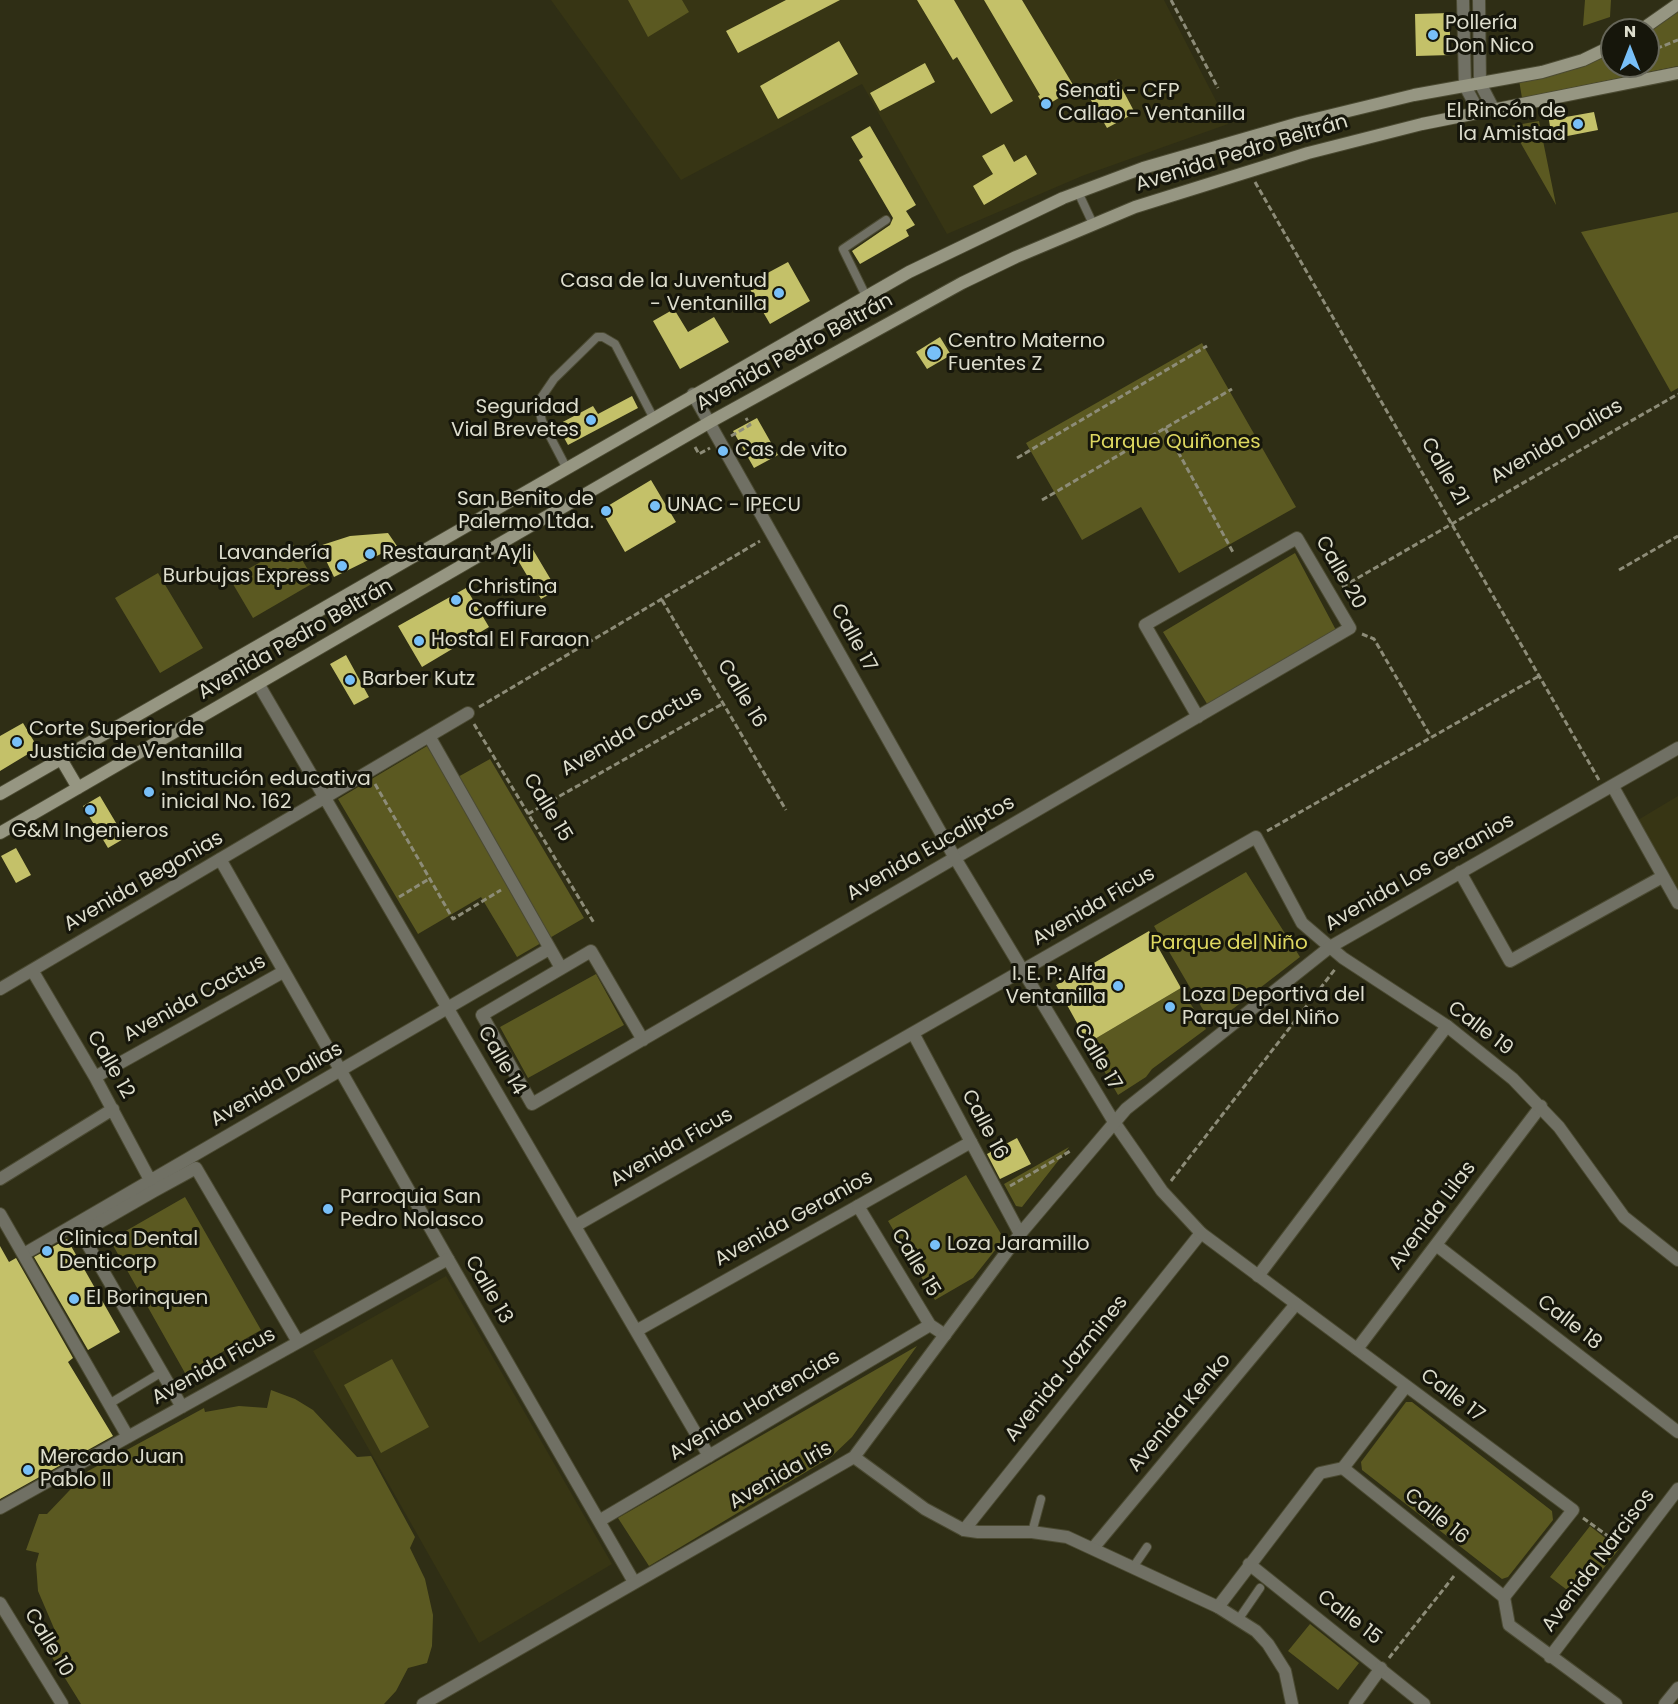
<!DOCTYPE html>
<html>
<head>
<meta charset="utf-8">
<style>
	body { margin:0 }
	#map { position:relative; width:1678px; height:1704px; overflow:hidden; background:#2f2e15; font-family:Poppins,sans-serif }
	canvas { display:block }
	.north { position:absolute; left:1600px; top:18px; width:60px; height:60px; box-sizing:border-box; background:#16160b; border:2px solid #666659; border-radius:50%; rotate:0deg; font-size:16px; font-weight:700; line-height:24px; text-align:center; color:#ddddcd }
	.north::after { content:''; display:block; margin:auto; width:21px; height:27px; background:#78bff7; clip-path:polygon(50% 0,100% 100%,50% 72%,0 100%) }
</style>
</head>
<body>
<div id="map">
<canvas width="1678" height="1704"></canvas>
<div class="north">N</div>
</div>
<script>
const c = document.querySelector('canvas').getContext('2d');
c.lineJoin = 'round';
function paint(path, color) {
  c.fillStyle = color;
  c.fill(path, 'evenodd');
}
function shape(rows) {
  const path = new Path2D();
  for (const r of rows) {
    path.moveTo(r[0], r[1]);
    for (let i = 2; i < r.length; i += 2) path.lineTo(r[i], r[i + 1]);
  }
  return path;
}
function stroke(path, color, width, dash) {
  c.strokeStyle = color;
  c.lineWidth = width;
  c.lineCap = dash ? 'butt' : 'round';
  c.setLineDash(dash || []);
  c.stroke(path);
}
function label(font, color, halo, rows, align = 'center') {
  c.font = font + ' Poppins,sans-serif';
  c.lineWidth = 6;
  c.setLineDash([]);
  c.textBaseline = 'middle';
  c.strokeStyle = halo;
  c.fillStyle = color;
  for (const [text, x, y, turn = 0] of rows) {
    c.save();
    c.translate(x, y);
    c.rotate((+turn || 0) * Math.PI / 180);
    c.textAlign = isNaN(turn) ? turn : align;
    if (halo) c.strokeText(text, 0, 0);
    c.fillText(text, 0, 0);
    c.restore();
  }
}
paint(shape([
	[551,0,1164,0,1228,124,1082,176,947,234,862,84,681,180],
	[1678,796,1678,893,1638,820],
	[446,1276,612,1564,479,1643,313,1351]
]), '#373514');
paint(shape([
	[628,0,682,0,689,12,648,37],
	[1585,0,1611,0,1610,17,1583,26],
	[1678,11,1678,66,1522,98,1519,80,1612,52,1612,66,1648,66,1648,32],
	[1539,121,1556,205,1511,126],
	[1678,212,1678,388,1671,392,1581,232],
	[1202,343,1296,507,1179,573,1141,507,1082,540,1026,443],
	[293,544,315,582,253,618,230,579],
	[1295,553,1337,632,1209,707,1163,632],
	[158,573,203,648,160,673,115,598],
	[427,746,449,782,490,759,584,918,517,957,481,897,418,934,338,799],
	[1246,872,1300,957,1212,1025,1154,926],
	[596,974,624,1025,528,1078,500,1027],
	[1181,988,1206,1029,1152,1069,1146,1077,1118,1095,1088,1043],
	[1069,1147,1022,1207,1016,1206,1004,1184],
	[966,1175,1004,1239,973,1278,935,1300,888,1221],
	[185,1197,261,1330,185,1373,110,1240],
	[917,1346,852,1437,831,1457,649,1566,618,1518],
	[392,1359,429,1427,381,1453,344,1385],
	[271,1390,295,1399,313,1410,357,1457,371,1456,415,1537,410,1548,425,1579,433,1615,432,1646,427,1663,408,1668,396,1691,384,1704,81,1704,42,1641,56,1633,38,1591,36,1564,39,1553,26,1550,39,1514,47,1514,88,1471,204,1408,205,1412,239,1406,267,1408],
	[1406,1402,1412,1402,1552,1511,1553,1520,1508,1577,1502,1579,1362,1470,1361,1462],
	[1590,1526,1619,1549,1579,1599,1550,1577],
	[1310,1624,1359,1663,1338,1690,1288,1651]
]), '#5b5921');
paint(shape([
	[786,0,840,0,738,53,726,31],
	[917,0,954,0,1013,101,991,114,957,57,953,60],
	[984,0,1022,0,1075,88,1044,107,1038,96,1040,95],
	[1449,13,1451,55,1416,56,1415,14],
	[839,41,858,74,778,119,760,86],
	[925,63,935,82,880,111,870,93],
	[1117,79,1135,113,1107,128,1088,95],
	[1594,112,1598,130,1552,139,1549,120],
	[870,126,916,205,906,211,915,225,906,230,909,236,860,264,852,251,890,225,893,218,859,160,863,157,851,137],
	[1004,144,1014,162,1026,155,1037,174,984,205,973,186,993,174,982,156],
	[788,262,810,301,770,324,747,284],
	[674,309,688,332,714,317,729,342,680,369,653,321],
	[940,337,951,355,927,369,916,352],
	[632,396,638,408,568,445,557,425,593,406,598,414],
	[757,418,778,455,754,468,733,431],
	[651,480,676,522,625,552,601,510],
	[388,533,397,546,334,577,319,546,350,536],
	[532,548,557,590,541,599,516,557],
	[466,588,489,627,422,667,398,626],
	[346,655,369,697,354,705,330,664],
	[23,723,38,748,0,771,0,736],
	[100,796,125,838,108,848,83,806],
	[16,848,31,875,16,883,1,856],
	[1149,931,1181,988,1088,1043,1056,985],
	[1017,1138,1031,1164,1000,1179,987,1154],
	[67,1239,120,1332,88,1350,34,1257],
	[0,1246,9,1262,16,1258,73,1358,68,1362,113,1436,0,1499]
]), '#c4c169');
const service = shape([
	[1078,192,1093,224],
	[866,296,843,249,886,220],
	[566,467,542,421,539,409,541,398,554,379,597,337,603,337,615,344,653,417],
	[109,1404,162,1372],
	[1032,1532,1041,1499],
	[1134,1566,1147,1547],
	[1238,1620,1260,1588]
]);
const pedestrian = shape([
	[259,685,709,1456],
	[429,736,561,968],
	[220,859,448,1259],
	[32,970,95,1077,150,1180],
	[0,989,468,713],
	[913,1033,971,1142],
	[95,1077,283,972],
	[0,1179,113,1109],
	[575,1226,1023,970],
	[1436,1245,1678,1432],
	[24,1254,549,949],
	[1258,1276,1447,1026],
	[636,1331,858,1206],
	[1357,1349,1541,1106],
	[964,1530,1201,1233],
	[1094,1547,1296,1304],
	[1249,1564,1424,1704],
	[1504,1597,1509,1625,1616,1704],
	[1218,1607,1320,1473,1343,1468],
	[1550,1657,1678,1489],
	[1665,1704,1678,1688]
]);
const minor = shape([
	[1463,0,1465,86,1479,112],
	[1479,0,1480,83,1494,110],
	[1613,787,1678,903],
	[1460,872,1510,961,1662,877],
	[1023,970,1256,837,1302,923,1330,947],
	[643,1040,591,951,482,1015,532,1104,1350,628,1297,538,1145,625,1198,717],
	[1114,1122,1162,1191,1201,1233,1573,1510,1504,1597,1343,1468,1406,1386],
	[0,1214,128,1437],
	[945,1335,930,1325,858,1206,971,1142,1020,1234],
	[182,1407,81,1233,154,1191,196,1168,298,1342],
	[0,1508,448,1259,634,1582],
	[599,1521,930,1325],
	[0,1603,62,1704],
	[1355,1704,1381,1668]
]);
const tertiary = shape([
	[693,394,955,858,1114,1122],
	[1330,947,1343,958,1447,1026,1513,1079,1559,1127,1624,1217,1678,1260],
	[854,1457,925,1509,964,1530,978,1532,1032,1532,1067,1537,1218,1607,1256,1631,1268,1644,1285,1671,1292,1704],
	[423,1704,854,1457,1020,1234,1126,1109,1330,947,1678,748]
]);
const secondary = shape([
	[1641,30,1678,4],
	[61,759,78,788],
	[0,794,909,272,1063,198,1143,168,1299,123,1414,95,1542,72,1583,60,1612,46],
	[0,833,710,422,962,283,1016,257,1135,207,1308,153,1422,124,1678,73]
]);
stroke(service, '#4b4a32', 10);
stroke(pedestrian, '#4b4a32', 14);
stroke(minor, '#4b4a32', 14);
stroke(tertiary, '#4b4a32', 14);
stroke(secondary, '#4b4a32', 14);
stroke(shape([
	[1171,0,1218,88],
	[1648,52,1678,40],
	[1255,182,1599,780],
	[1165,428,1234,554],
	[731,436,750,425,746,418],
	[695,447,699,454,710,448],
	[1017,458,1207,346],
	[1042,500,1232,389],
	[1619,570,1678,536],
	[1342,587,1678,394],
	[662,600,786,810],
	[1362,634,1374,639,1431,737],
	[479,707,760,541],
	[474,724,594,923],
	[375,784,453,919,501,890],
	[528,814,724,703],
	[1267,831,1539,676],
	[399,897,429,879],
	[1171,1181,1336,968],
	[1010,1186,1072,1150],
	[1583,1518,1619,1544],
	[1389,1658,1454,1576]
]), '#8d8c78', 3, [6, 3]);
stroke(service, '#707064', 8);
stroke(pedestrian, '#707064', 12);
stroke(minor, '#707064', 12);
stroke(tertiary, '#707064', 12);
stroke(secondary, '#969682', 12);
for (const [x, y, r, color] of [
	[1433,35,6,"#78bff7"],
	[1046,104,6,"#78bff7"],
	[1578,124,6,"#78bff7"],
	[779,293,6,"#78bff7"],
	[934,353,8,"#78bff7"],
	[591,420,6,"#78bff7"],
	[723,451,6,"#78bff7"],
	[655,506,6,"#78bff7"],
	[606,511,6,"#78bff7"],
	[370,554,6,"#78bff7"],
	[342,566,6,"#78bff7"],
	[456,600,6,"#78bff7"],
	[419,641,6,"#78bff7"],
	[350,680,6,"#78bff7"],
	[17,742,6,"#78bff7"],
	[149,792,6,"#78bff7"],
	[90,810,6,"#78bff7"],
	[1118,986,6,"#78bff7"],
	[1170,1007,6,"#78bff7"],
	[328,1209,6,"#78bff7"],
	[935,1245,6,"#78bff7"],
	[47,1251,6,"#78bff7"],
	[74,1299,6,"#78bff7"],
	[28,1470,6,"#78bff7"]
]) {
  const dot = new Path2D();
  dot.arc(x, y, r, 0, 2 * Math.PI);
  c.fillStyle = color;
  c.fill(dot);
  stroke(dot, '#16160b', 2);
}
label('20px', '#ddddcd', '#16160b', [
	["Pollería",1445,24],
	["Don Nico",1445,47],
	["Senati - CFP",1058,92],
	["Callao - Ventanilla",1058,115],
	["El Rincón de",1566,112,"right"],
	["la Amistad",1566,135,"right"],
	["Casa de la Juventud",767,282,"right"],
	["- Ventanilla",767,305,"right"],
	["Centro Materno",948,342],
	["Fuentes Z",948,365],
	["Seguridad",579,408,"right"],
	["Vial Brevetes",579,431,"right"],
	["Cas de vito",735,451],
	["San Benito de",594,500,"right"],
	["Palermo Ltda.",594,523,"right"],
	["UNAC - IPECU",667,506],
	["Lavandería",330,554,"right"],
	["Burbujas Express",330,577,"right"],
	["Restaurant Ayli",382,554],
	["Christina",468,588],
	["Coffiure",468,611],
	["Hostal El Faraon",431,641],
	["Barber Kutz",362,680],
	["Corte Superior de",29,730],
	["Justicia de Ventanilla",29,753],
	["Institución educativa",161,780],
	["inicial No. 162",161,803],
	["G&M Ingenieros",90,832,"center"],
	["I. E. P: Alfa",1106,975,"right"],
	["Ventanilla",1106,998,"right"],
	["Loza Deportiva del",1182,996],
	["Parque del Niño",1182,1019],
	["Parroquia San",340,1198],
	["Pedro Nolasco",340,1221],
	["Clinica Dental",59,1240],
	["Denticorp",59,1263],
	["Loza Jaramillo",947,1245],
	["El Borinquen",86,1299],
	["Mercado Juan",40,1458],
	["Pablo II",40,1481]
], 'left');
label('20px', '#ddddcd', '#16160b', [
	["Avenida Pedro Beltrán",1242,154,-17],
	["Avenida Pedro Beltrán",795,353,-29],
	["Avenida Dalias",1557,442,-30],
	["Calle 21",1444,472,60],
	["Calle 20",1340,573,60],
	["Calle 17",853,638,61],
	["Avenida Pedro Beltrán",296,640,-30],
	["Calle 16",741,694,59],
	["Avenida Cactus",632,732,-30],
	["Calle 15",547,808,59],
	["Avenida Eucaliptos",931,849,-30],
	["Avenida Los Geranios",1420,873,-30],
	["Avenida Begonias",144,882,-30],
	["Avenida Ficus",1094,907,-30],
	["Avenida Cactus",195,999,-29],
	["Calle 19",1480,1029,37],
	["Calle 17",1097,1057,59],
	["Calle 14",501,1061,60],
	["Calle 12",110,1065,60],
	["Avenida Dalias",277,1085,-30],
	["Calle 16",984,1125,62],
	["Avenida Ficus",672,1148,-30],
	["Avenida Lilas",1433,1216,-53],
	["Avenida Geranios",794,1219,-29],
	["Calle 15",915,1263,59],
	["Calle 13",488,1290,60],
	["Calle 18",1569,1323,38],
	["Avenida Ficus",214,1367,-29],
	["Avenida Jazmines",1067,1369,-51],
	["Calle 17",1452,1396,37],
	["Avenida Hortencias",755,1406,-31],
	["Avenida Kenko",1180,1413,-50],
	["Avenida Iris",781,1476,-30],
	["Calle 16",1436,1517,39],
	["Avenida Narcisos",1599,1561,-53],
	["Calle 15",1349,1618,38],
	["Calle 10",48,1643,59]
]);
label('20px', '#ddd760', '#16160b', [
	["Parque Quiñones",1175,443],
	["Parque del Niño",1229,944]
]);
</script>
</body>
</html>
